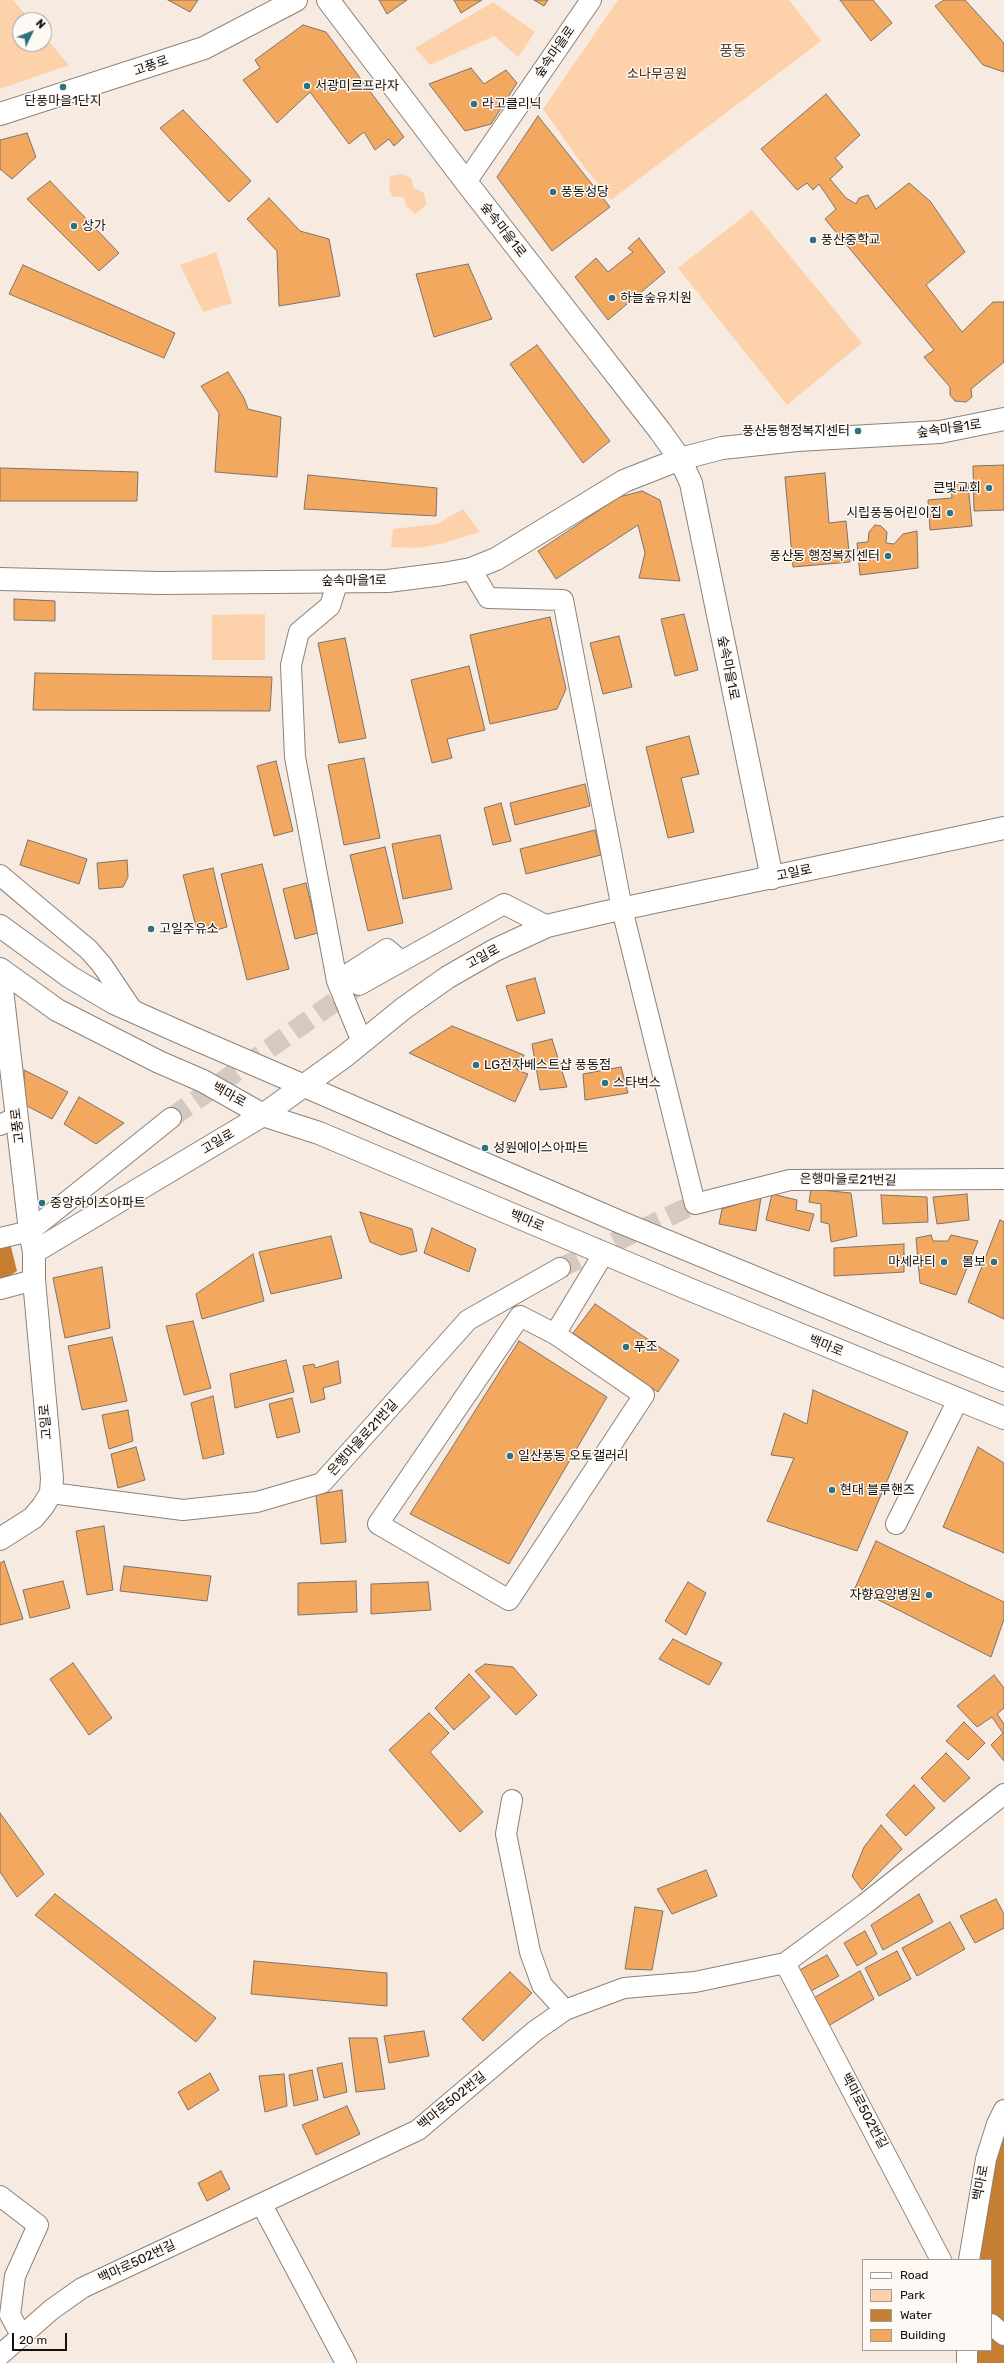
<!DOCTYPE html>
<html>
<head>
<meta charset="utf-8">
<style>
	body { margin:0 }
	#map { position:relative; width:1004px; height:2363px; overflow:hidden; background:#f7eae0; font-family:Rubik,sans-serif }
	canvas { display:block }
	.legend { position:absolute; left:862px; top:2259px; width:130px; height:92px; box-sizing:border-box; background:#fef9f5; border:1px solid #a09c98; margin:0; padding:5px 7px; list-style:none; font-size:12px; color:#14100c }
	.legend li { display:flex; align-items:center; gap:8px; height:20px }
	.legend b { width:20px; border:1px solid #a09c98 }
	.north { position:absolute; left:12px; top:12px; width:40px; height:40px; box-sizing:border-box; background:#fef9f5; border:1px solid #a09c98; border-radius:50%; rotate:47deg; font-size:11px; font-weight:700; line-height:16px; text-align:center; color:#14100c }
	.north::after { content:''; display:block; margin:auto; width:14px; height:18px; background:#2c7280; clip-path:polygon(50% 0,100% 100%,50% 72%,0 100%) }
	.scale { position:absolute; left:12px; top:2333px; width:55px; height:18px; box-sizing:border-box; border:2px solid #14100c; border-top:0; padding-left:5px; font-size:12px; line-height:14px; white-space:nowrap; color:#14100c; -webkit-text-stroke:3px #fef9f5; paint-order:stroke }
</style>
</head>
<body>
<div id="map">
<canvas width="1004" height="2363"></canvas>
<ul class="legend">
<li><b style="height:5px;background:#fff"></b>Road</li>
<li><b style="height:11px;background:#fdd1aa"></b>Park</li>
<li><b style="height:11px;background:#c67e32"></b>Water</li>
<li><b style="height:11px;background:#f3a85f"></b>Building</li>
</ul>
<div class="north">N</div>
<div class="scale">20 m</div>
</div>
<script>
const c = document.querySelector('canvas').getContext('2d');
c.lineJoin = 'round';
function paint(path, color) {
  c.fillStyle = color;
  c.fill(path, 'evenodd');
}
function shape(rows) {
  const path = new Path2D();
  for (const r of rows) {
    path.moveTo(r[0], r[1]);
    for (let i = 2; i < r.length; i += 2) path.lineTo(r[i], r[i + 1]);
  }
  return path;
}
function stroke(path, color, width, dash) {
  c.strokeStyle = color;
  c.lineWidth = width;
  c.lineCap = dash ? 'butt' : 'round';
  c.setLineDash(dash || []);
  c.stroke(path);
}
function label(font, color, halo, rows, align = 'center') {
  c.font = font + ' Rubik,"Noto Sans KR",sans-serif';
  c.lineWidth = 3;
  c.setLineDash([]);
  c.textBaseline = 'middle';
  c.strokeStyle = halo;
  c.fillStyle = color;
  for (const [text, x, y, turn = 0] of rows) {
    c.save();
    c.translate(x, y);
    c.rotate((+turn || 0) * Math.PI / 180);
    c.textAlign = isNaN(turn) ? turn : align;
    if (halo) c.strokeText(text, 0, 0);
    c.fillText(text, 0, 0);
    c.restore();
  }
}
paint(shape([
	[0,0,13,0,30,20,20,20,20,44,44,44,44,36,69,65,0,89],
	[618,0,789,0,821,41,611,200,582,164,543,109],
	[493,2,535,32,518,57,494,36,430,65,415,48],
	[402,174,411,178,414,188,424,193,426,205,415,214,406,206,404,197,393,197,389,189,390,176],
	[752,210,862,343,787,405,678,268],
	[216,252,232,303,203,312,180,265],
	[463,509,480,532,444,543,419,548,391,547,393,529,437,524],
	[265,614,265,660,212,660,212,615]
]), '#fdd1aa');
paint(shape([
	[9,1239,17,1271,0,1282,0,1242],
	[1004,2128,1004,2363,977,2363,978,2350,991,2350,991,2260,980,2260,989,2181]
]), '#c67e32');
const building = shape([
	[168,0,198,0,190,12,168,0],
	[379,0,407,0,387,14,379,0],
	[454,0,482,0,461,13,454,0],
	[534,0,548,0,544,6,534,0],
	[840,0,873,0,892,23,871,41,840,0],
	[944,0,965,0,1004,43,1004,72,983,65,935,6,944,0],
	[303,25,326,32,404,137,394,146,389,139,375,150,364,132,349,144,310,92,277,123,243,80,260,68,255,60,303,25],
	[471,68,484,84,506,70,517,83,491,124,465,131,429,84,471,68],
	[826,94,860,135,835,158,843,167,830,179,846,198,856,204,859,198,868,195,876,209,909,183,930,201,965,252,926,285,962,332,993,302,1004,302,1004,362,971,389,972,397,966,402,955,401,950,395,950,387,924,357,934,350,825,219,836,209,819,184,813,190,807,183,797,190,761,149,826,94],
	[183,110,251,181,229,202,160,128,183,110],
	[538,116,610,207,552,251,497,177,538,116],
	[27,133,36,157,12,179,0,169,0,140,27,133],
	[50,181,119,253,99,271,27,199,50,181],
	[269,198,300,231,329,239,340,296,279,306,277,251,247,219,269,198],
	[639,238,665,272,608,320,575,277,596,258,608,272,633,252,628,248,639,238],
	[468,264,492,319,434,337,416,274,468,264],
	[23,265,175,333,164,358,9,294,23,265],
	[537,345,610,441,583,463,510,364,537,345],
	[228,372,244,398,248,409,281,417,277,477,215,472,219,413,201,386,228,372],
	[1004,465,1004,510,974,511,973,466,1004,465],
	[0,468,138,472,137,501,0,501,0,468],
	[825,473,829,523,846,521,850,562,793,567,785,477,825,473],
	[308,475,437,488,436,516,304,509,308,475],
	[968,483,972,526,930,530,928,500,952,498,951,485,968,483],
	[642,491,660,500,680,581,639,578,645,553,638,525,556,579,538,551,619,497,642,491],
	[875,525,881,526,887,532,886,543,894,544,903,534,917,531,918,568,860,575,857,543,868,542,869,532,875,525],
	[14,599,55,601,55,621,14,620,14,599],
	[684,614,698,670,675,676,661,619,684,614],
	[550,617,566,689,557,709,490,724,470,635,550,617],
	[619,636,632,687,603,694,590,643,619,636],
	[345,638,366,738,339,743,318,643,345,638],
	[469,666,485,730,447,739,452,758,432,763,411,680,469,666],
	[35,673,272,677,270,711,33,710,35,673],
	[689,736,699,774,681,778,694,832,668,838,646,747,689,736],
	[364,758,380,838,344,845,328,765,364,758],
	[276,761,293,831,274,836,257,766,276,761],
	[585,784,590,806,515,825,510,803,585,784],
	[501,803,511,841,493,845,484,808,501,803],
	[595,830,601,855,526,874,520,849,595,830],
	[440,835,452,889,403,899,392,844,440,835],
	[28,840,87,859,79,884,20,865,28,840],
	[385,847,403,923,368,931,350,855,385,847],
	[127,860,128,877,123,887,99,889,97,863,127,860],
	[262,864,289,969,247,980,221,874,262,864],
	[213,868,227,927,198,935,183,875,213,868],
	[306,883,318,933,295,939,283,889,306,883],
	[535,978,545,1013,517,1021,506,986,535,978],
	[452,1026,524,1055,517,1070,528,1074,515,1102,409,1053,452,1026],
	[552,1039,567,1087,540,1090,532,1044,552,1039],
	[621,1067,628,1093,585,1100,583,1074,621,1067],
	[24,1070,68,1092,52,1119,25,1105,24,1070],
	[79,1097,124,1123,96,1144,64,1124,79,1097],
	[811,1189,851,1193,857,1236,831,1242,829,1224,821,1222,821,1204,809,1202,811,1189],
	[772,1194,797,1200,796,1210,814,1214,809,1231,766,1220,772,1194],
	[967,1194,969,1220,937,1224,933,1197,967,1194],
	[881,1195,927,1197,928,1222,883,1224,881,1195],
	[761,1197,756,1231,719,1224,722,1209,761,1197],
	[360,1212,412,1229,417,1251,401,1255,370,1242,360,1212],
	[1000,1220,1004,1222,1004,1319,968,1302,1000,1220],
	[432,1228,476,1249,469,1272,424,1253,432,1228],
	[931,1235,933,1241,948,1241,951,1235,978,1241,956,1295,920,1283,916,1238,931,1235],
	[331,1236,342,1278,271,1294,259,1252,331,1236],
	[904,1244,904,1272,834,1276,834,1248,904,1244],
	[253,1254,264,1301,202,1319,196,1294,253,1254],
	[102,1267,110,1328,65,1338,53,1278,102,1267],
	[595,1304,679,1360,658,1392,573,1333,595,1304],
	[193,1321,211,1388,184,1395,166,1326,193,1321],
	[112,1337,127,1401,82,1410,68,1346,112,1337],
	[519,1341,607,1397,509,1564,410,1514,519,1341],
	[286,1360,294,1392,235,1408,230,1374,286,1360],
	[338,1361,341,1383,323,1388,325,1399,311,1403,303,1366,314,1364,315,1368,338,1361],
	[813,1390,908,1432,857,1551,767,1521,794,1458,771,1455,784,1413,807,1424,813,1390],
	[213,1396,224,1454,203,1459,191,1403,213,1396],
	[292,1398,300,1432,277,1438,269,1404,292,1398],
	[128,1410,133,1441,109,1449,102,1415,128,1410],
	[136,1447,145,1480,118,1488,111,1454,136,1447],
	[978,1447,1004,1463,1004,1553,943,1527,978,1447],
	[342,1490,346,1542,321,1544,316,1495,342,1490],
	[104,1526,113,1590,87,1595,76,1531,104,1526],
	[876,1541,1004,1602,1004,1619,991,1657,855,1588,876,1541],
	[4,1561,23,1619,0,1625,0,1563,4,1561],
	[124,1566,211,1576,207,1601,120,1591,124,1566],
	[63,1581,70,1608,30,1618,23,1590,63,1581],
	[356,1581,357,1612,298,1615,298,1583,356,1581],
	[428,1582,431,1610,371,1614,371,1584,428,1582],
	[688,1582,706,1593,686,1635,665,1621,688,1582],
	[673,1639,722,1663,709,1685,659,1659,673,1639],
	[73,1663,112,1718,89,1735,50,1679,73,1663],
	[485,1664,513,1667,537,1695,516,1715,475,1671,485,1664],
	[469,1674,490,1697,454,1730,435,1708,469,1674],
	[994,1675,1004,1688,1004,1708,997,1714,1004,1724,1004,1761,991,1745,1003,1733,992,1717,977,1727,957,1706,994,1675],
	[429,1713,449,1733,430,1752,483,1812,460,1832,389,1750,429,1713],
	[964,1722,985,1743,968,1760,946,1741,964,1722],
	[946,1753,970,1778,944,1802,921,1778,946,1753],
	[914,1785,935,1808,906,1836,886,1815,914,1785],
	[0,1813,44,1874,17,1897,0,1872,0,1813],
	[881,1825,902,1849,862,1890,852,1876,864,1847,881,1825],
	[706,1870,717,1896,672,1914,657,1889,706,1870],
	[55,1894,216,2018,196,2042,35,1915,55,1894],
	[919,1894,933,1922,883,1950,871,1925,919,1894],
	[996,1899,1004,1914,1004,1928,975,1943,960,1916,996,1899],
	[635,1907,663,1911,652,1970,625,1969,635,1907],
	[950,1922,965,1949,917,1976,902,1948,950,1922],
	[865,1931,877,1954,857,1966,844,1943,865,1931],
	[897,1951,911,1979,879,1996,865,1968,897,1951],
	[827,1955,839,1976,807,1993,796,1972,827,1955],
	[254,1961,387,1973,387,2006,251,1994,254,1961],
	[860,1971,874,1999,828,2026,812,1999,860,1971],
	[510,1972,532,1993,483,2041,462,2019,510,1972],
	[424,2031,429,2056,389,2063,384,2036,424,2031],
	[349,2038,377,2038,385,2089,356,2092,349,2038],
	[342,2063,347,2092,324,2098,317,2068,342,2063],
	[312,2070,318,2100,294,2106,289,2075,312,2070],
	[210,2073,219,2090,188,2110,178,2092,210,2073],
	[284,2074,287,2106,265,2112,259,2076,284,2074],
	[347,2106,360,2134,316,2155,302,2125,347,2106],
	[221,2171,230,2189,207,2201,198,2183,221,2171]
]);
paint(building, '#f3a85f');
stroke(building, '#7e736a', 1);
stroke(shape([
	[171,1118,357,986],
	[560,1268,695,1204]
]), '#d5c9c0', 20, [20, 10]);
const minor = shape([
	[466,182,591,0],
	[471,569,488,598,563,600,622,909,695,1204,790,1180,1004,1179],
	[338,581,330,606,299,632,291,665,295,757,337,981,362,1042],
	[0,875,89,950,102,965,133,1011],
	[337,981,387,949,401,961],
	[359,985,504,904,547,926],
	[0,1125,17,1117],
	[0,1238,30,1231,171,1118],
	[0,1289,34,1280],
	[520,1316,555,1334,644,1395,509,1600,378,1524,520,1316],
	[555,1334,604,1253],
	[51,1493,183,1510,257,1502,322,1483,468,1320,560,1268],
	[896,1524,958,1400],
	[512,1800,506,1834,530,1952,542,1985,565,2010],
	[785,1963,941,2260],
	[0,2196,38,2225,15,2276,10,2315,21,2335],
	[262,2205,346,2363],
	[969,2260,986,2159,997,2124,1004,2110],
	[991,2324,1004,2335],
	[967,2350,967,2363],
	[0,2355,51,2310,82,2288,418,2130,535,2031,565,2010,624,1988,695,1982,785,1963,865,1904,1004,1794]
]);
const tertiary = shape([
	[328,0,466,182,660,431,680,459,691,483,772,878],
	[0,114,204,48,296,0],
	[0,579,159,583,388,581,443,574,471,569,496,559,624,481,680,459,722,448,797,440,940,432,1004,419],
	[0,972,30,1231,34,1252,34,1280,52,1478,51,1493,43,1506,33,1518,0,1539],
	[34,1252,263,1115]
]);
const secondary = shape([
	[0,926,70,977,114,1003,186,1035,620,1222,1004,1380],
	[0,969,57,1010,159,1062,203,1081,263,1115,319,1133,691,1290,1004,1418],
	[263,1115,345,1056,404,1008,448,977,495,950,547,926,602,913,1004,828]
]);
stroke(minor, '#8d8178', 22);
stroke(tertiary, '#8d8178', 24);
stroke(secondary, '#8d8178', 24);
stroke(minor, '#fff', 20);
stroke(tertiary, '#fff', 22);
stroke(secondary, '#fff', 22);
for (const [x, y, r, color] of [
	[307,86,4,"#2c7280"],
	[63,87,4,"#2c7280"],
	[474,104,4,"#2c7280"],
	[553,192,4,"#2c7280"],
	[74,226,4,"#2c7280"],
	[813,240,4,"#2c7280"],
	[612,298,4,"#2c7280"],
	[858,431,4,"#2c7280"],
	[989,488,4,"#2c7280"],
	[950,513,4,"#2c7280"],
	[888,556,4,"#2c7280"],
	[151,929,4,"#2c7280"],
	[476,1065,4,"#2c7280"],
	[605,1083,4,"#2c7280"],
	[485,1148,4,"#2c7280"],
	[42,1203,4,"#2c7280"],
	[944,1262,4,"#2c7280"],
	[994,1262,4,"#2c7280"],
	[626,1347,4,"#2c7280"],
	[510,1456,4,"#2c7280"],
	[832,1490,4,"#2c7280"],
	[929,1595,4,"#2c7280"]
]) {
  const dot = new Path2D();
  dot.arc(x, y, r, 0, 2 * Math.PI);
  c.fillStyle = color;
  c.fill(dot);
  stroke(dot, '#fef9f5', 1.5);
}
label('13px', '#14100c', '#fef9f5', [
	["숲속마을로",555,52,-55],
	["고풍로",151,66,-19],
	["숲속마을1로",503,230,52],
	["숲속마을1로",949,429,-8],
	["숲속마을1로",354,581,-1],
	["숲속마을1로",728,668,79],
	["고일로",794,873,-12],
	["고일로",483,957,-29],
	["백마로",229,1095,29],
	["고풍로",18,1126,-97],
	["고일로",218,1142,-31],
	["은행마을로21번길",848,1180,1],
	["백마로",527,1221,23],
	["백마로",826,1346,22],
	["고일로",46,1422,-95],
	["은행마을로21번길",363,1438,-48],
	["백마로502번길",452,2101,-39],
	["백마로502번길",864,2111,62],
	["백마로",981,2183,-79],
	["백마로502번길",137,2262,-25]
]);
label('13px', '#452807', '#fef9f5', [
	["소나무공원",657,74]
]);
label('13px', '#14100c', '#fef9f5', [
	["서광미르프라자",315,86],
	["단풍마을1단지",63,101,"center"],
	["라고클리닉",482,104],
	["풍동성당",561,192],
	["상가",82,226],
	["풍산중학교",821,240],
	["하늘숲유치원",620,298],
	["풍산동행정복지센터",850,431,"right"],
	["큰빛교회",981,488,"right"],
	["시립풍동어린이집",942,513,"right"],
	["풍산동 행정복지센터",880,556,"right"],
	["고일주유소",159,929],
	["LG전자베스트샵 풍동점",484,1065],
	["스타벅스",613,1083],
	["성원에이스아파트",493,1148],
	["중앙하이츠아파트",50,1203],
	["마세라티",936,1262,"right"],
	["볼보",986,1262,"right"],
	["푸조",634,1347],
	["일산풍동 오토갤러리",518,1456],
	["현대 블루핸즈",840,1490],
	["자향요양병원",921,1595,"right"]
], 'left');
label('15px', '#51473e', '#fef9f5', [
	["풍동",733,52]
]);
</script>
</body>
</html>
